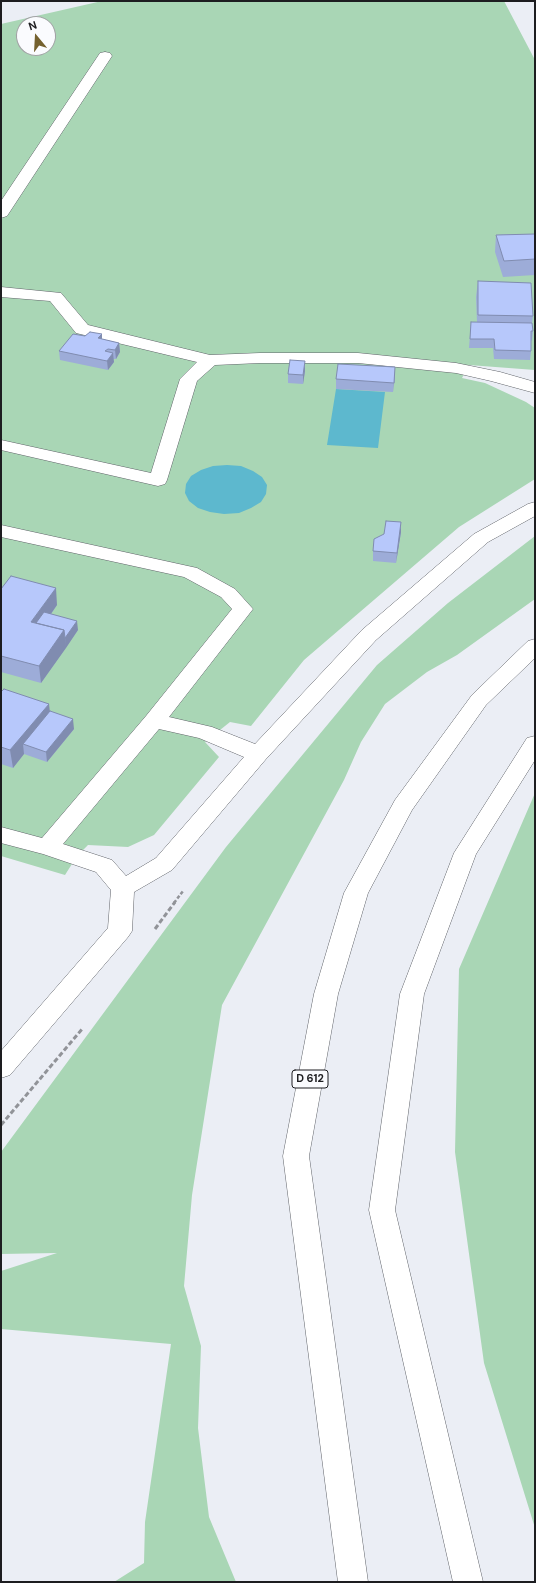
<!DOCTYPE html>
<html>
<head>
<meta charset="utf-8">
<style>
	body { margin:0 }
	#map { position:relative; width:536px; height:1583px; overflow:hidden; background:#ebeef5; font-family:"DM Sans",sans-serif }
	canvas { display:block }
	.frame { position:absolute; inset:0; border:2px solid #1d1d20; pointer-events:none }
	.north { position:absolute; left:16px; top:16px; width:40px; height:40px; box-sizing:border-box; background:#fafbfe; border:1px solid #a2a2a5; border-radius:50%; rotate:342deg; font-size:11px; font-weight:700; line-height:16px; text-align:center; color:#1d1d20 }
	.north::after { content:''; display:block; margin:auto; width:14px; height:18px; background:#74612f; clip-path:polygon(50% 0,100% 100%,50% 72%,0 100%) }
</style>
</head>
<body>
<div id="map">
<canvas width="536" height="1583"></canvas>
<div class="frame"></div>
<div class="north">N</div>
</div>
<script>
const c = document.querySelector('canvas').getContext('2d');
c.lineJoin = 'round';
function paint(path, color) {
  c.fillStyle = color;
  c.fill(path, 'evenodd');
}
function shape(rows) {
  const path = new Path2D();
  for (const r of rows) {
    path.moveTo(r[0], r[1]);
    for (let i = 2; i < r.length; i += 2) path.lineTo(r[i], r[i + 1]);
  }
  return path;
}
function stroke(path, color, width, dash) {
  c.strokeStyle = color;
  c.lineWidth = width;
  c.lineCap = dash ? 'butt' : 'round';
  c.setLineDash(dash || []);
  c.stroke(path);
}
function label(font, color, halo, rows, align = 'center') {
  c.font = font + ' "DM Sans",sans-serif';
  c.lineWidth = 3;
  c.setLineDash([]);
  c.textBaseline = 'middle';
  c.strokeStyle = halo;
  c.fillStyle = color;
  for (const [text, x, y, turn = 0] of rows) {
    c.save();
    c.translate(x, y);
    c.rotate((+turn || 0) * Math.PI / 180);
    c.textAlign = isNaN(turn) ? turn : align;
    if (halo) c.strokeText(text, 0, 0);
    c.fillText(text, 0, 0);
    c.restore();
  }
}
paint(shape([
	[102,1,504,1,535,60,535,370,469,365,462,378,485,383,526,402,535,408,535,479,459,527,304,660,251,726,230,722,205,742,219,757,154,835,128,847,88,845,77,856,65,875,1,856,1,24],
	[24,24,48,24,48,48,24,48],
	[535,536,535,599,457,655,427,672,385,704,361,742,344,780,222,1005,192,1195,184,1286,201,1346,198,1428,209,1517,236,1582,114,1582,144,1563,145,1522,171,1344,1,1329,1,1271,57,1253,1,1254,1,1152,226,847,377,665,448,603],
	[535,793,535,1528,484,1363,455,1152,459,969]
]), '#a9d6b5');
paint(shape([
	[336,389,385,392,378,448,327,445],
	[227,465,241,466,253,471,262,477,267,485,266,494,261,502,251,508,239,513,224,514,210,512,198,508,189,501,185,493,186,484,191,476,201,470,213,466]
]), '#5db8ce');
const minor = shape([
	[105,52,110,53,112,56,9,213,7,216,1,218,1,201,100,53,105,52],
	[1,287,61,293,88,325,210,355,260,353,358,353,456,363,500,372,535,382,535,393,491,381,456,373,358,363,260,363,215,365,197,381,167,480,165,484,158,486,1,450,1,440,151,473,180,379,197,362,76,333,50,301,1,297,1,287],
	[535,502,535,516,488,542,376,640,266,759,172,870,134,892,132,931,128,937,10,1075,1,1078,1,1051,108,928,111,890,96,872,43,854,1,843,1,827,42,838,146,716,232,609,221,597,184,577,1,537,1,525,197,568,235,589,253,609,169,717,212,727,255,744,362,630,474,534,528,504,535,502],
	[159,729,199,738,244,757,156,858,126,876,112,860,63,844,159,729]
]);
const highway = shape([
	[535,639,535,658,486,705,412,810,368,893,338,994,309,1156,368,1582,338,1582,283,1156,314,994,344,893,395,800,472,695,528,641,535,639],
	[535,736,535,760,476,854,424,994,395,1210,483,1582,453,1582,369,1210,400,994,454,853,527,738,535,736]
]);
stroke(minor, '#61646a', 1);
stroke(highway, '#61646a', 1);
stroke(shape([
	[174,903,183,891]
]), '#919398', 2.5, [3.5, 2]);
stroke(shape([
	[155,929,175,902],
	[1,1125,83,1028]
]), '#919398', 3, [5, 2.5]);
paint(minor, '#fff');
paint(highway, '#fff');
paint(shape([
	[535,234,535,275,503,277,495,252,496,235],
	[478,281,533,316,532,323,533,331,532,341,531,340,531,351,530,360,494,359,493,348,469,348,471,322,477,322,476,297],
	[102,339,119,343,120,352,116,359,113,359,114,362,108,370,60,360,59,351],
	[305,371,303,384,288,383,288,374],
	[395,377,393,392,336,389,336,379],
	[401,522,401,532,396,563,373,561,373,551,384,534],
	[1,589,57,605,51,614,78,630,41,683,1,672],
	[1,692,50,711,74,729,47,762,24,754,13,768,1,764]
]), '#9dacd8');
paint(shape([
	[102,334,102,344,98,338],
	[119,343,120,352,116,359,115,350],
	[113,353,114,362,108,370,107,361],
	[305,361,305,371,303,384,303,375],
	[395,367,395,377,393,392,394,383],
	[401,522,401,532,396,563,397,553],
	[56,588,57,605,39,631,31,622],
	[77,621,78,630,66,648,65,638],
	[64,630,66,648,41,683,39,666],
	[49,704,51,721,23,744,24,754,13,768,10,750],
	[73,719,74,729,47,762,46,752]
]), '#808cb0');
const building = shape([
	[535,234,535,259,504,261,496,235,535,234],
	[478,281,531,283,533,316,478,315,478,281],
	[471,322,532,323,533,331,531,331,531,351,495,350,494,339,470,339,471,322],
	[90,332,102,334,98,338,119,343,115,350,108,349,105,351,113,353,107,361,59,351,73,334,85,336,90,332],
	[290,360,305,361,303,375,288,374,290,360],
	[338,364,395,367,394,383,336,379,338,364],
	[386,521,401,522,397,553,373,551,374,539,384,534,386,521],
	[11,576,56,588,31,622,64,630,39,666,1,656,1,589,11,576],
	[44,612,77,621,65,638,64,630,36,623,44,612],
	[4,689,49,704,10,750,1,747,1,692,4,689],
	[50,711,73,719,46,752,23,744,50,711]
]);
paint(building, '#b7c8fb');
stroke(building, '#808cb0', 1);
for (const [x, y, w] of [
	[310,1079,36]
]) {
  const box = new Path2D();
  box.roundRect(x - w / 2, y - 9, w, 18, 3);
  c.fillStyle = '#fafbfe';
  c.fill(box);
  stroke(box, '#1d1d20', 1);
}
label('bold 11px', '#1d1d20', null, [
	["D 612",310,1079]
]);
</script>
</body>
</html>
